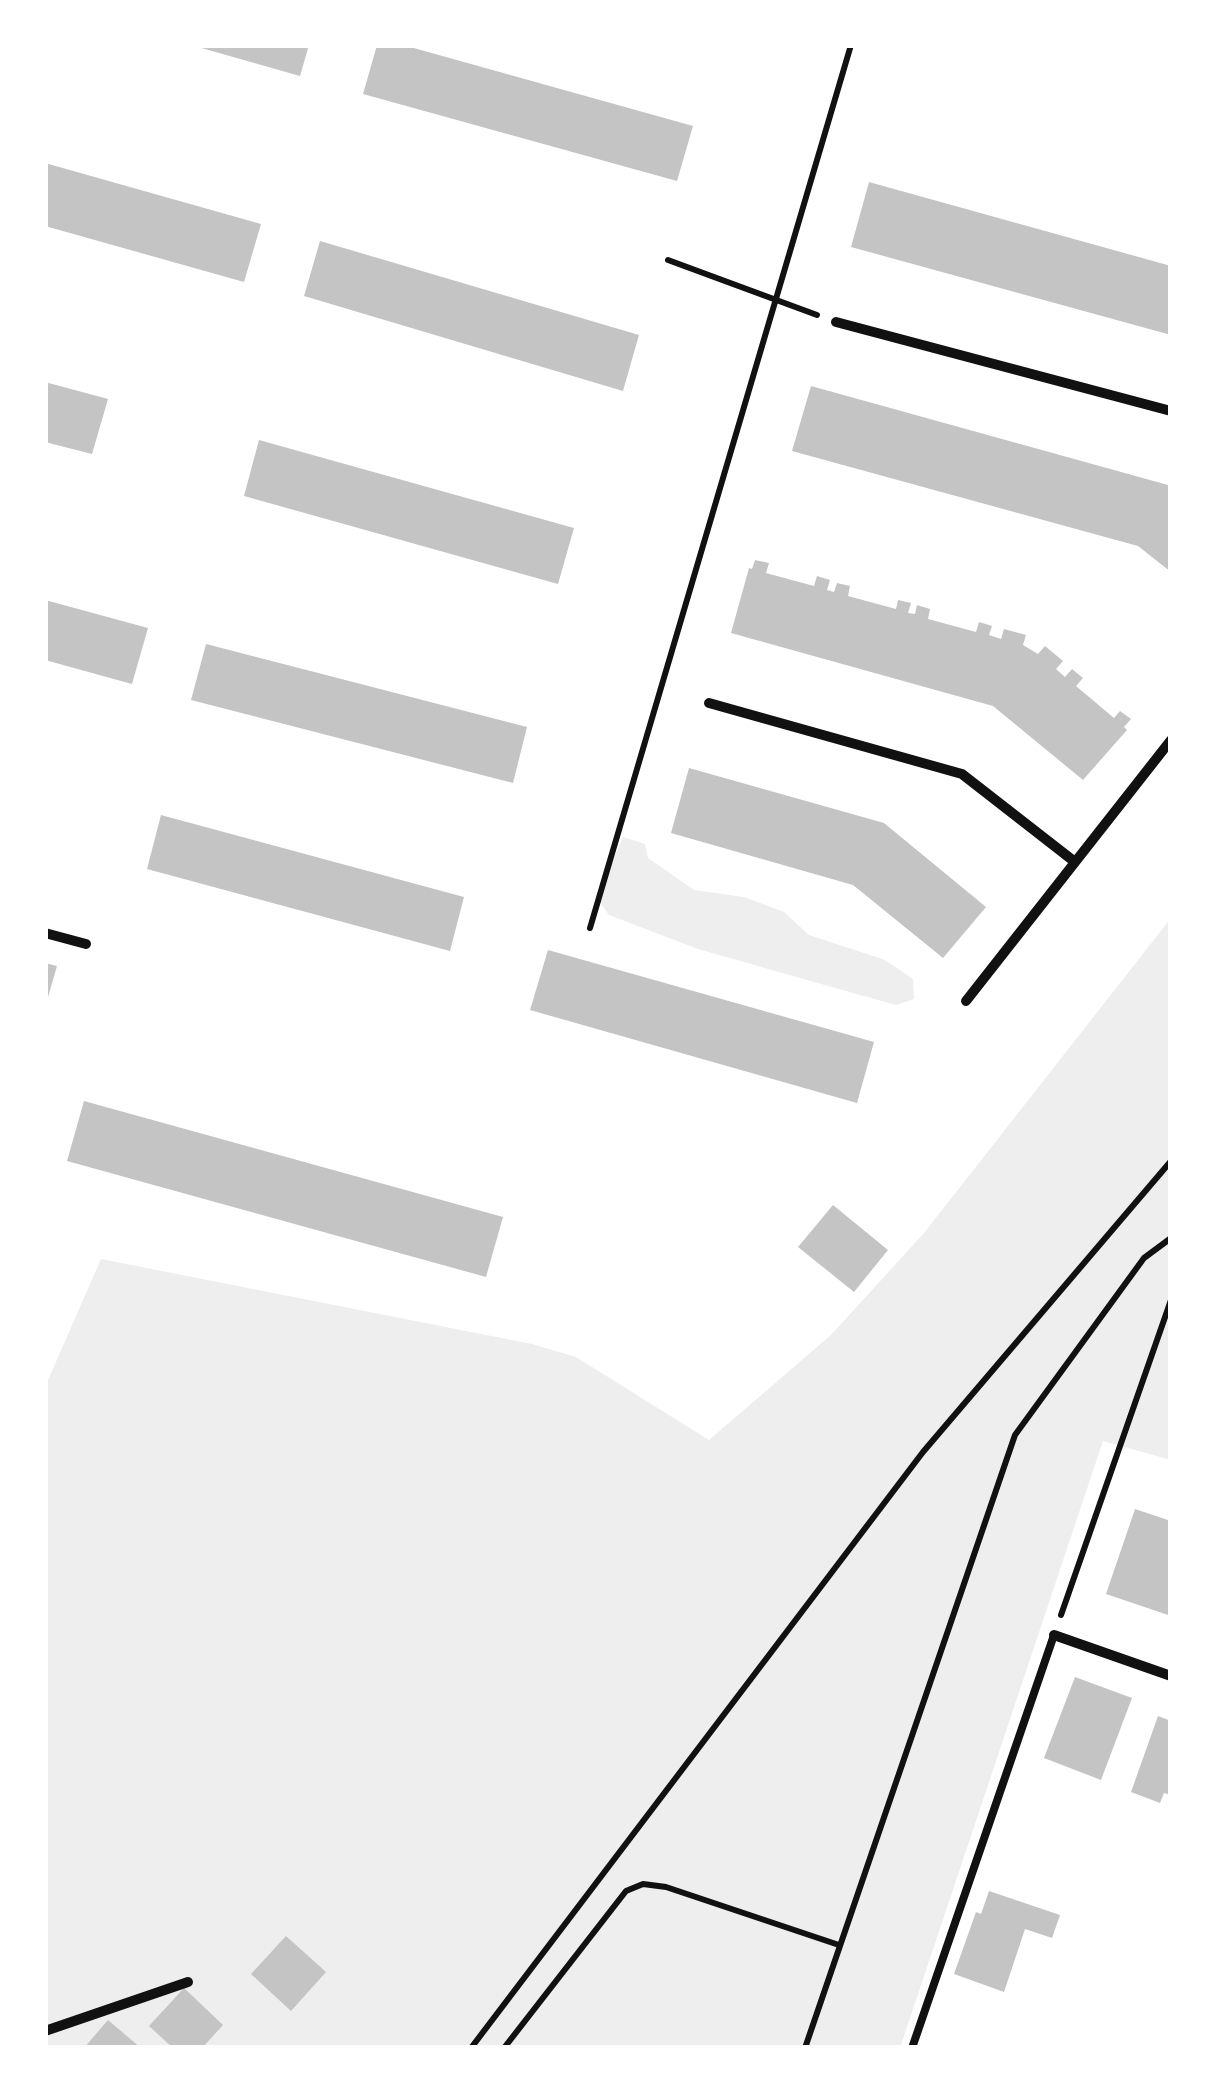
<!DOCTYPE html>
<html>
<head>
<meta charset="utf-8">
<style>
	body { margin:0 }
	#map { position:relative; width:1216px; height:2093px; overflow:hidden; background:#fff; font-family:"Open Sans",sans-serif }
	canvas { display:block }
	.frame { position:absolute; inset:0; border:48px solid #fff; pointer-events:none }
</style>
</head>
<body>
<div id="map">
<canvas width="1216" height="2093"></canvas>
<div class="frame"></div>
</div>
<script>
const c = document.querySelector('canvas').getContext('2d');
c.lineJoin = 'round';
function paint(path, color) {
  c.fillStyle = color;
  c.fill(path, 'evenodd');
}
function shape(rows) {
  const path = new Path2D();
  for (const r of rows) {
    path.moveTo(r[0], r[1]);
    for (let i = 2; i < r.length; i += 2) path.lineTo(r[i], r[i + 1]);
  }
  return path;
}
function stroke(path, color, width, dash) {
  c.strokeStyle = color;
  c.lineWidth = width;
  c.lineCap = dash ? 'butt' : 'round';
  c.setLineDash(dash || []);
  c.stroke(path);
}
paint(shape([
	[623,837,645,844,648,858,694,890,744,897,784,912,809,935,885,960,913,979,914,999,896,1005,807,980,698,949,609,915,597,898],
	[1171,918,1171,1460,1103,1441,900,2048,45,2048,45,1387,101,1259,532,1344,576,1357,709,1440,831,1335,924,1233]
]), '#eee');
paint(shape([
	[191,45,309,45,300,76],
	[377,45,403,45,693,126,677,181,363,94],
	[45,163,261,224,244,282,45,226],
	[869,182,1171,266,1171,335,851,247],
	[320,241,639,335,623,391,304,296],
	[45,382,108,399,92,454,45,442],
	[811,386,1168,485,1171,487,1171,572,1138,546,792,451],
	[259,440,574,528,558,584,244,496],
	[755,560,769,563,766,573,814,586,817,576,830,580,827,590,834,592,837,583,850,586,848,596,896,609,898,600,911,603,908,613,915,614,917,605,930,609,928,619,976,632,979,622,992,626,989,635,1001,639,1004,629,1026,635,1023,645,1038,654,1045,646,1063,661,1056,669,1065,677,1072,669,1083,678,1076,686,1114,718,1120,711,1131,719,1124,727,1127,730,1083,780,993,706,731,633,749,568,752,569],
	[45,600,148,628,132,684,45,660],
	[206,644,527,727,513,783,191,700],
	[689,768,884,823,986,907,943,958,853,885,671,833],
	[161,815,464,897,450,951,147,869],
	[548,950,874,1042,857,1103,530,1010],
	[45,963,57,966,46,1004,45,1004],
	[84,1101,503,1217,486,1277,67,1161],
	[833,1205,888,1250,854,1292,798,1247],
	[1135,1509,1171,1521,1171,1616,1106,1594],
	[1075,1677,1132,1698,1101,1780,1044,1758],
	[1158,1716,1171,1721,1171,1795,1164,1793,1160,1803,1131,1792],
	[989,1891,1060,1915,1052,1938,1025,1929,1004,1992,954,1974,976,1912,981,1914],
	[286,1936,326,1972,291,2011,251,1974],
	[184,1988,223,2025,202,2048,173,2048,149,2026],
	[108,2020,141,2048,84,2048]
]), '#c4c4c4');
stroke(shape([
	[668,260,817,315],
	[590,928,851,45],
	[1061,1615,1171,1300],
	[471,2048,923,1452,1171,1161],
	[504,2048,626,1891,643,1884,666,1887,839,1945],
	[805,2048,1015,1435,1144,1258,1171,1238]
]), '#111', 6);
stroke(shape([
	[912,2048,1054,1635]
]), '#111', 8);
stroke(shape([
	[836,322,1171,411],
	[709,703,962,774,1075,862],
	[45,933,86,944],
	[966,1001,1171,740],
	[1054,1635,1171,1676],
	[45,2031,188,1982]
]), '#111', 10);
</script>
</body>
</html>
